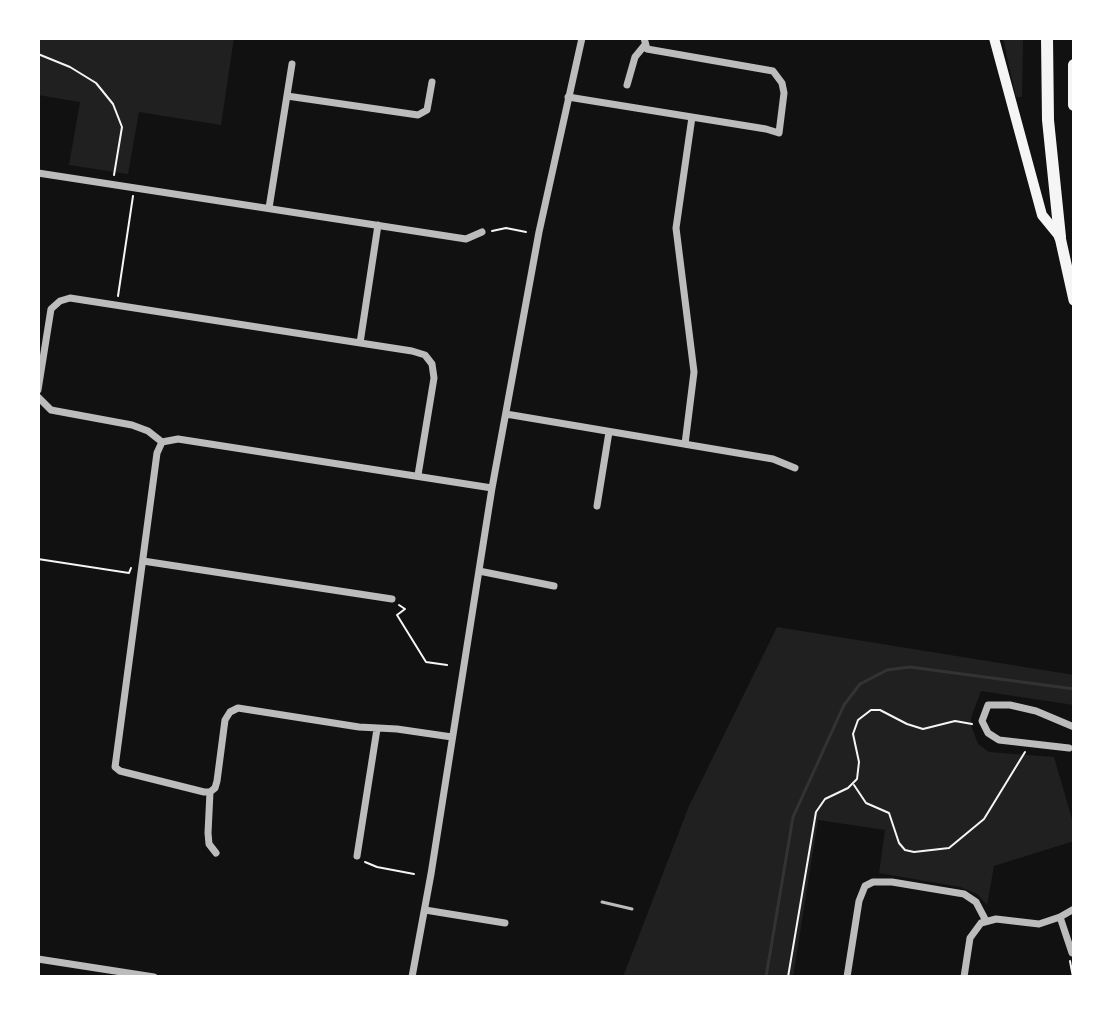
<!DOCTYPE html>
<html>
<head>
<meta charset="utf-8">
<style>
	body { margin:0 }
	#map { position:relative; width:1112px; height:1015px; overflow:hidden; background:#111; font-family:"Times New Roman",serif }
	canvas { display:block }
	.frame { position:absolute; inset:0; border:40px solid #fff; pointer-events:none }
</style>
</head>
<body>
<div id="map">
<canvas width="1112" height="1015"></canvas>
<div class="frame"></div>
</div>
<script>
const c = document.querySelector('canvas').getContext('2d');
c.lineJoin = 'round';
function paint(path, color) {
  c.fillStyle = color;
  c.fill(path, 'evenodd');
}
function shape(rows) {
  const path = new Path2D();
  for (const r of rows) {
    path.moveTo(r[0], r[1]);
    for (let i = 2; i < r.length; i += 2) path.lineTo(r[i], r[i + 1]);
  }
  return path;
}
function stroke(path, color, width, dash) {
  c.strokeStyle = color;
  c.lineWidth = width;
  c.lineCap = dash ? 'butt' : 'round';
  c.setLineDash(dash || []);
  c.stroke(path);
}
paint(shape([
	[38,38,234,38,221,125,139,112,128,174,69,165,80,102,38,95],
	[1003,38,1023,38,1022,97,1016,97],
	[777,627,1074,675,1074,705,981,691,971,718,972,728,978,744,989,752,1054,757,1074,826,1074,841,994,866,987,905,977,894,960,887,879,873,885,830,818,820,793,977,623,977,689,806]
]), '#202020');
stroke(shape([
	[766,977,793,817,844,705,860,684,887,670,910,667,1074,689]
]), '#333', 3);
stroke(shape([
	[38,54,70,67,96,83,113,104,122,127,114,175],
	[492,231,506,228,526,232],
	[118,296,133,196],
	[38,559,129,573,131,568],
	[399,605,405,609,397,615,426,662,447,665],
	[854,785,866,803,889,813,899,843,905,850,914,852,949,848,984,819,1025,752],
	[365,862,377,867,414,874],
	[1070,961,1073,977],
	[788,977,816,812,825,799,848,788,857,779,859,762,853,734,858,720,871,710,880,710,907,724,923,729,955,721,972,724]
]), '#f5f5f5', 2);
stroke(shape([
	[602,902,632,909]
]), '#bcbcbc', 3);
stroke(shape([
	[627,85,635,57,644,46],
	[287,96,418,115,427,110,432,82],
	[568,97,766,129,779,133,784,93,782,83,773,71,647,49,644,38],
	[38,173,466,239,482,232],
	[269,208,292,64],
	[360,343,378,225],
	[38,390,51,309,60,301,70,298,412,351,425,355,432,364,434,378,418,475],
	[38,397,51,410,132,425,148,431,162,442,178,439,492,488],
	[506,414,773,459,795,468],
	[162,442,157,453,115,767,120,771,204,792,210,792],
	[685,444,694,372,676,228,692,117],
	[597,506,609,432],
	[143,561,392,599],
	[479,571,554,586],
	[1069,748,999,740,988,733,982,721,988,705,1010,705,1036,711,1074,727],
	[216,853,209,844,208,833,210,792,215,788,217,781,225,720,230,712,238,708,359,727,397,729,452,737],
	[357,856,377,729],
	[425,910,505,923],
	[1060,917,1072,953],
	[38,959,154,977],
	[412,977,431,874,492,488,539,232,582,38],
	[847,977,859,901,865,886,873,882,892,882,964,894,976,902,986,921],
	[964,977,970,938,981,923,996,919,1039,924,1060,917,1074,909]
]), '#bcbcbc', 7);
stroke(shape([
	[994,38,1042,215,1060,237]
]), '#f5f5f5', 10);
stroke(shape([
	[1060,237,1074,300]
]), '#f5f5f5', 11);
stroke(shape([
	[1047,38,1048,120,1060,237],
	[1074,65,1074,105]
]), '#f5f5f5', 12);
</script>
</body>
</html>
